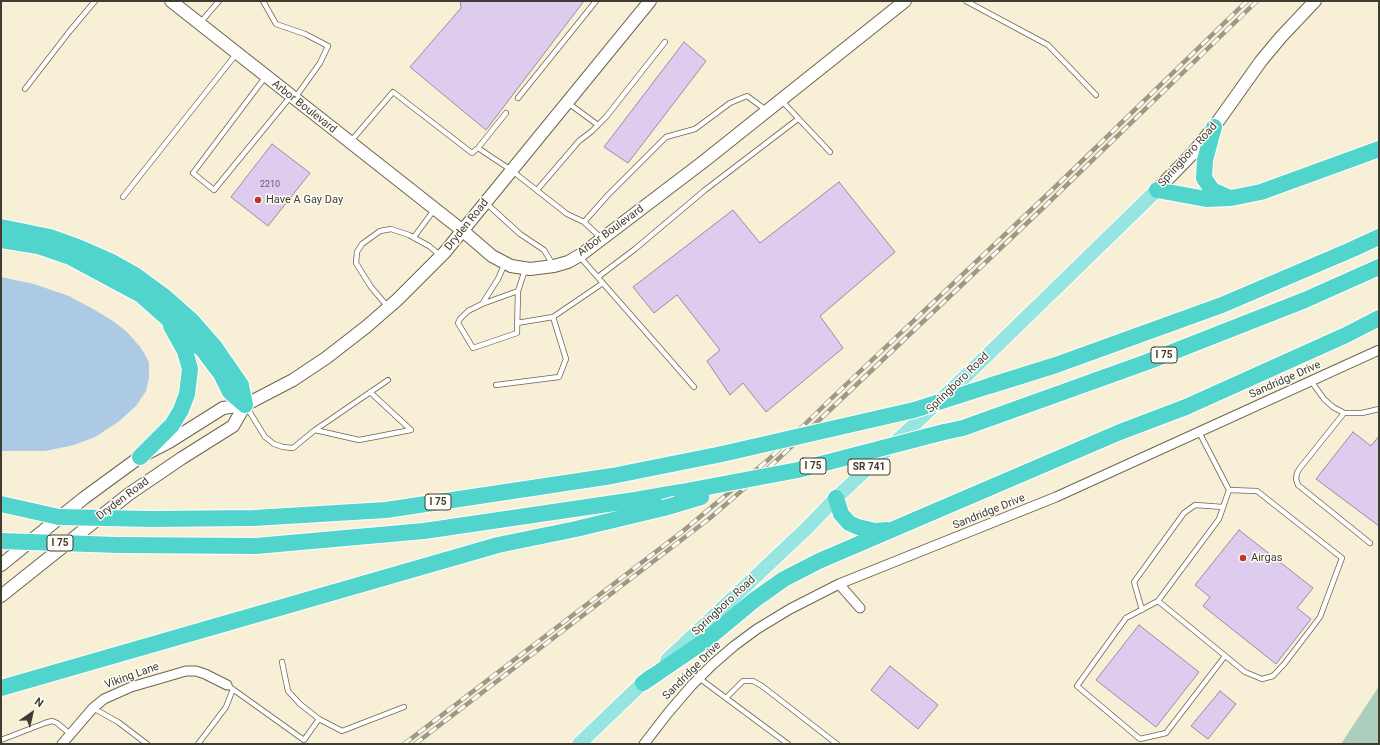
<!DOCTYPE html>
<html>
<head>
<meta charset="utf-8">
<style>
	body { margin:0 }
	#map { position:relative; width:1380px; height:745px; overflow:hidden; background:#f8f0d6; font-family:Roboto,sans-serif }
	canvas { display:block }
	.frame { position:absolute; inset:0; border:2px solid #3f3c32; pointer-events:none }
	.north { position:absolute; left:12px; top:693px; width:40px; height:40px; -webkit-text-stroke:3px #fffdf8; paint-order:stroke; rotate:34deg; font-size:11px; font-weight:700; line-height:16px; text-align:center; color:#3f3c32 }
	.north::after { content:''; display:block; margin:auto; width:14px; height:18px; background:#3f3c32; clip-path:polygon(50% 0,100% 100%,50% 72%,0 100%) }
</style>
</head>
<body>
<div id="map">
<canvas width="1380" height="745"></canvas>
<div class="frame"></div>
<div class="north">N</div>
</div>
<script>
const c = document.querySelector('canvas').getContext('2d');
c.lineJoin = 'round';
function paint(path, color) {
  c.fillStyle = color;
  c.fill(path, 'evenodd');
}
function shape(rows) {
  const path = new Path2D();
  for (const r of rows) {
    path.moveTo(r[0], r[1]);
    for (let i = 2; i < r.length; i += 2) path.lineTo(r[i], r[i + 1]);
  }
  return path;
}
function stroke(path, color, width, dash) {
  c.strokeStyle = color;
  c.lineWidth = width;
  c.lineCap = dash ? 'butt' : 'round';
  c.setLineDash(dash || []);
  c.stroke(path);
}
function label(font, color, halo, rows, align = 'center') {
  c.font = font + ' Roboto,sans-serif';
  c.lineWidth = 3;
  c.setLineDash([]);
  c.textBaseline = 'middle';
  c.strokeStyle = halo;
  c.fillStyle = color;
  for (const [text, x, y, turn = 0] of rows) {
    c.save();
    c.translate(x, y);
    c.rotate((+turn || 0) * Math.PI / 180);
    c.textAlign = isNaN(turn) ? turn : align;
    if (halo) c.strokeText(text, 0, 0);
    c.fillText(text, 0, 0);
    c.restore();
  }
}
paint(shape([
	[1379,686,1379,744,1341,744]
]), '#accebd');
paint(shape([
	[1,277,34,284,69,296,93,309,113,321,127,332,141,348,149,362,149,378,146,391,136,406,118,422,95,437,74,445,45,451,1,451]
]), '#accae4');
const building = shape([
	[460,1,584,1,486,130,410,67,461,8,460,1],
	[684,42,706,61,628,163,604,147,684,42],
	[272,144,310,173,268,226,231,197,272,144],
	[839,182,895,252,820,316,843,348,766,412,743,383,730,395,707,361,720,350,677,295,654,313,633,287,733,210,760,243,839,182],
	[1353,432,1371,446,1379,436,1379,526,1316,479,1353,432],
	[1239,530,1313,588,1297,608,1311,619,1276,664,1203,606,1210,597,1195,585,1239,530],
	[1139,625,1199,672,1156,727,1096,680,1139,625],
	[890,666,938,705,918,729,871,690,890,666],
	[1220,691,1236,704,1208,739,1191,726,1220,691]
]);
paint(building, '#ddcced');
stroke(building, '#978ba2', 1);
const lane = shape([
	[263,1,276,24,305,34,328,46,320,63,295,98],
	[966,1,1048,45,1096,95],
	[200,23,219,1],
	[266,76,193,173,214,190,291,96],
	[25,89,69,32,95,1],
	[518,98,596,1],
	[781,100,830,152],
	[568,103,598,125],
	[351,141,393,92,472,153,478,148,511,170,567,214,584,222,601,238],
	[478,148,506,113],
	[537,190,579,141,592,131,606,117,665,42],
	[123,197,237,53],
	[486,203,520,234,544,250,553,265],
	[584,222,608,195,666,137,695,129,730,103,747,96,766,110],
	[414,237,434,210],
	[580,257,694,387],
	[505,263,498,279,482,304,468,311,460,319,458,323,473,348,517,333,518,291,525,270],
	[598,277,635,249,705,190,798,119],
	[482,304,518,291],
	[388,307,371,287,356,263,357,252,362,244,380,231,391,229,409,235,429,246,441,256],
	[517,323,553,317,603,283],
	[1311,381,1324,399,1333,407,1344,413,1362,413,1379,409],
	[496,385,559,377,566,359,553,317],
	[246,406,265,437,274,444,283,447,293,448,315,430,388,380],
	[1344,413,1300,468,1297,473,1296,479,1298,485,1370,543],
	[315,430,359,440,411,430,370,392],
	[1199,432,1229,490,1219,519,1158,601,1245,672,1262,679,1273,676,1285,663,1320,617,1342,558,1257,491,1229,490],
	[1158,601,1126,618,1077,686,1140,739,1166,733,1225,656],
	[1142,610,1134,582,1184,513,1195,505,1223,507],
	[699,678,788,744],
	[227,685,304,740,319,719,300,704,288,691,282,662],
	[726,698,743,681,753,681,762,686,837,744],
	[93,708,118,722,147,744],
	[319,719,342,731,404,707],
	[1,740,45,723,52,721,57,723,70,734],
	[198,744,226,707,233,689]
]);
const street = shape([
	[839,584,860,608],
	[62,744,93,708,104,699,131,687,186,671,196,671,205,674,227,685],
	[644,744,668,713,692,685,712,665,734,646,757,629,790,609,839,584,1056,497,1379,350]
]);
const secondary = shape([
	[171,1,463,231,492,256,511,266,530,269,554,266,568,262,582,254,703,162,905,1],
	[1157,190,1192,154,1214,127,1261,61,1281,37,1315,1],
	[1,565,84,498,140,457,169,442,223,408,245,405,293,380,326,358,366,327,397,300,445,252,650,1],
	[1,596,129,494,182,458,233,426,245,405]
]);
const primary = shape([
	[667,660,806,529,836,498,971,371,1157,190],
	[579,744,650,676]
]);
const highway = shape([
	[1214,127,1205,160,1204,178,1212,190,1230,198],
	[1157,190,1206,199,1231,198,1261,192,1379,149],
	[1,227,50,237,78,247,110,261,135,275,165,297,192,321,214,346,241,385,245,405],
	[1,240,38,246,70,257,141,295,203,350,221,374,230,392,245,405],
	[989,386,1056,365,1222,305,1353,249,1379,237],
	[944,432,963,428,1147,362,1305,300,1379,267],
	[140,457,172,425,181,410,187,394,190,369,185,351,171,326],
	[836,498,841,514,849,523,858,527,875,531,887,530],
	[1,504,59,517],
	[151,519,254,518,386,510,612,476,722,454],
	[118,545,256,546,424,531,635,500,681,492],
	[643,683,706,640,753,601,784,579,819,561,1120,432,1186,407,1346,335,1379,318],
	[1,688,498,545,576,529,664,508]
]);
stroke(lane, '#6c654e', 6);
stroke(street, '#6c654e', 11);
stroke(secondary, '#6c654e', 14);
stroke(primary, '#fff', 16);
stroke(highway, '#fff', 18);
stroke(lane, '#fff', 4.5);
stroke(street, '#fff', 9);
stroke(secondary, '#fff', 12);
stroke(primary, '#96e5e0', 14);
stroke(highway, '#50d4cc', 16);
const rail = shape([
	[404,744,683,531,768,460,834,396,1051,191,1247,1],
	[415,744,710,518,776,461,1043,208,1257,1]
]);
stroke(rail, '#9e9986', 4.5);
stroke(rail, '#fffdf8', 3, [9]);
const highwayBridge = shape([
	[722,454,914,410,989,386],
	[681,492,798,470,944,432],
	[664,508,701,497],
	[59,517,151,519],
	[1,541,118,545]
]);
stroke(highwayBridge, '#fff', 18, []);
stroke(highwayBridge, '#50d4cc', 16);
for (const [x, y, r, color] of [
	[258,200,4,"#c2342d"],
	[1243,558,4,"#c2342d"]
]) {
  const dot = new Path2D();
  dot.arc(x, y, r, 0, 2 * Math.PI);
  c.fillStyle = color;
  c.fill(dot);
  stroke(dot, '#fffdf8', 1.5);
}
label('9px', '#666061', null, [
	["2210",270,185]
]);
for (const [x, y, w] of [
	[1164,355,26],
	[813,466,26],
	[869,467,42],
	[438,502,26],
	[60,543,26]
]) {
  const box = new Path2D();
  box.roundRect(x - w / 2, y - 8, w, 16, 3);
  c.fillStyle = '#fffdf8';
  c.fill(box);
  stroke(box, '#3f3c32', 1);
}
label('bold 10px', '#3f3c32', null, [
	["I 75",1164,355],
	["I 75",813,466],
	["SR 741",869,467],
	["I 75",438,502],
	["I 75",60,543]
]);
label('11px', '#3f3c32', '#fffdf8', [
	["Arbor Boulevard",304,107,38],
	["Springboro Road",1188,155,-48],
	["Dryden Road",467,225,-51],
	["Arbor Boulevard",611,231,-36],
	["Sandridge Drive",1285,380,-24],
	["Springboro Road",958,383,-44],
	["Dryden Road",123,499,-37],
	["Sandridge Drive",989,512,-22],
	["Springboro Road",724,606,-43],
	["Sandridge Drive",692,671,-45],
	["Viking Lane",132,676,-20]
]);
label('11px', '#3f3c32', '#fffdf8', [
	["Have A Gay Day",266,200],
	["Airgas",1251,558]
], 'left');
</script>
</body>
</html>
